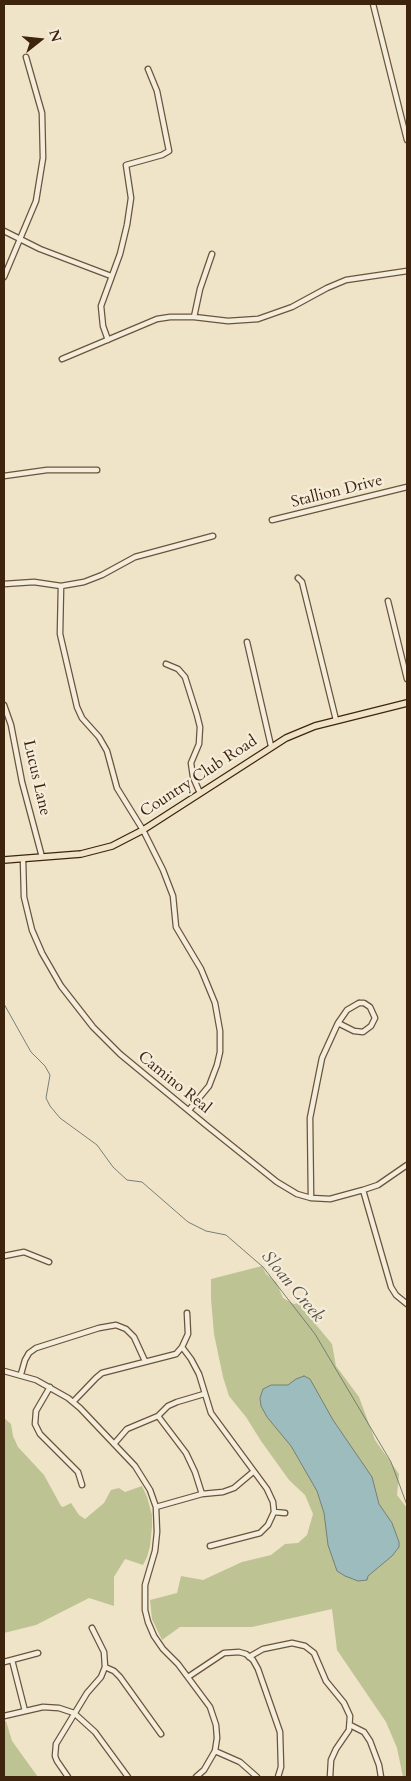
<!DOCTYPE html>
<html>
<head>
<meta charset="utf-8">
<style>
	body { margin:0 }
	#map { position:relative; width:411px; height:1781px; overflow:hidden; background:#f0e4c8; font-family:Cardo,serif }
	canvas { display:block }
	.frame { position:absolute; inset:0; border:5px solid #3e240c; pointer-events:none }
	.north { position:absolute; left:15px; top:15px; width:50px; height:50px; -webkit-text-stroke:4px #f5eddb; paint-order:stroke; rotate:74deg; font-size:14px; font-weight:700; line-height:20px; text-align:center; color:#3e240c }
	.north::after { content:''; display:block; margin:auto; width:18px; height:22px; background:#3e240c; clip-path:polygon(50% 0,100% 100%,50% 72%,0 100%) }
</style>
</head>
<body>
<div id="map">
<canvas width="411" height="1781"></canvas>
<div class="frame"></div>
<div class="north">N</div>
</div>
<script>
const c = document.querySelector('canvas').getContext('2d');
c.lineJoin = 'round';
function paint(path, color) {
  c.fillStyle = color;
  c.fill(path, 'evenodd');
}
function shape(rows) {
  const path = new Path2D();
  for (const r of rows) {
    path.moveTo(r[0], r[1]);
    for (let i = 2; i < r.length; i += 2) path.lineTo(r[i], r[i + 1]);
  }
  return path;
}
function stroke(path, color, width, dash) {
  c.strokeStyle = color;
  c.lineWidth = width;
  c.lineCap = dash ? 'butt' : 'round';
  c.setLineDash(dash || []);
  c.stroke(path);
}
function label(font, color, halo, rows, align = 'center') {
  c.font = font + ' Cardo,serif';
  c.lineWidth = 4.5;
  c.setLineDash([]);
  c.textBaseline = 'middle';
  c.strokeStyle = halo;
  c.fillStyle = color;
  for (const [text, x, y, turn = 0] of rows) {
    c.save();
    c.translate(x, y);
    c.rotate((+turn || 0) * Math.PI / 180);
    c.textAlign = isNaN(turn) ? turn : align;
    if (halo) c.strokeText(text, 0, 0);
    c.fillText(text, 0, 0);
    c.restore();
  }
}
paint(shape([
	[262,1266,266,1274,276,1282,283,1298,294,1304,298,1303,332,1344,336,1366,359,1397,375,1440,399,1474,397,1495,407,1508,407,1777,403,1777,397,1748,386,1722,337,1650,332,1609,252,1627,180,1627,162,1640,152,1619,150,1600,177,1593,181,1576,203,1580,242,1562,271,1555,285,1544,298,1543,307,1535,313,1514,305,1495,289,1480,261,1441,246,1417,229,1396,223,1377,214,1334,211,1299,211,1279],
	[4,1418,11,1424,13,1436,18,1447,44,1475,61,1506,63,1507,71,1503,79,1515,85,1519,104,1503,111,1490,119,1488,125,1492,142,1486,147,1497,152,1515,152,1527,150,1546,147,1557,143,1565,125,1559,114,1577,114,1606,89,1598,36,1625,4,1633],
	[6,1721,12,1741,38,1777,4,1777,4,1722]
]), '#bdc393');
const water = shape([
	[304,1376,310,1379,333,1420,372,1477,379,1504,392,1523,399,1542,399,1547,392,1556,368,1576,367,1580,358,1581,345,1576,337,1571,328,1545,324,1513,317,1491,291,1446,267,1417,261,1406,260,1398,263,1389,271,1385,288,1385,296,1379,304,1376]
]);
paint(water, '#9dbcbe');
stroke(water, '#777f77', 1);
stroke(shape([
	[4,1004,31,1052,45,1066,50,1075,46,1098,50,1106,60,1118,97,1145,113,1167,127,1180,142,1182,188,1222,206,1231,226,1235,263,1267,315,1334,391,1462,407,1505]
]), '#777f77', 1);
const minor = shape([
	[373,4,407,140],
	[4,231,40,249,111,276],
	[4,277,36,201,43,158,42,113,26,57],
	[194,317,200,289,212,254],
	[108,340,103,326,101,306,120,254,127,225,131,198,126,165,162,155,169,151,157,91,148,69],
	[62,359,157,319,170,317,194,317,228,321,258,319,292,307,327,288,346,280,407,271],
	[4,476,47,470,97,470],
	[272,520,407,487],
	[298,578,302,582,336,720],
	[4,584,34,582,61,586,84,582,102,575,135,557,213,536],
	[61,586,60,634,77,707,82,718,99,737,107,751,117,788,143,830,163,870,173,896,176,927,201,969,215,1003,220,1031,220,1052,217,1065,209,1086,189,1110],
	[388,601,407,679],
	[247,642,271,746],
	[166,664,178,669,185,677,197,715,200,727,199,744,191,763,193,777,200,793],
	[4,705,11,725,22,782,42,857],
	[23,859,24,897,32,930,42,953,61,986,93,1027,120,1054,206,1125,277,1182,297,1194,311,1198,330,1199,363,1190,378,1185,407,1165],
	[359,1003,364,1003,370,1007,375,1018,371,1026,363,1032,354,1031,338,1023,347,1010,359,1003],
	[363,1190,391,1287,396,1295,407,1304],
	[311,1198,310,1118,322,1058,338,1023],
	[4,1256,24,1252,49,1262],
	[182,1347,191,1359,199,1374,211,1413,267,1489,273,1502,274,1512,268,1525,260,1533,210,1546],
	[4,1371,36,1380,68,1398,80,1408,135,1466,150,1490,156,1507,157,1532,155,1551,145,1585,145,1610,148,1622,154,1636,163,1649,178,1664,210,1707,216,1725,217,1738,215,1751,204,1770,196,1777],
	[21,1374,25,1360,29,1353,36,1348,99,1328,116,1325,126,1329,134,1337,145,1361],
	[50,1387,36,1411,35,1424,40,1434,78,1472,82,1485],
	[73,1402,96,1378,102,1373,176,1354,182,1347,188,1334,187,1313],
	[158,1416,186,1453,195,1472,202,1494],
	[114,1444,127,1429,158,1416,168,1406,177,1402,204,1394],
	[156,1507,202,1494,223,1492,234,1488,253,1472],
	[274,1512,285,1513],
	[249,1657,263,1649,292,1643,305,1646,314,1653,326,1681,344,1703,350,1716,349,1730,336,1749,331,1760,330,1777],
	[12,1660,25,1711],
	[4,1662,38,1653],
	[105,1667,114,1671,120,1677,161,1734],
	[188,1677,224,1653,239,1652,246,1654,253,1660,258,1669,280,1732,281,1767,278,1777],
	[4,1716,43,1707,59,1708,74,1713,95,1732,128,1777],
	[350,1725,364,1732,370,1741,379,1765,381,1777],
	[215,1751,240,1762,257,1777],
	[68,1777,57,1761,55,1756,56,1744,87,1693,101,1677,105,1667,104,1652,92,1628]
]);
const major = shape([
	[4,860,81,854,112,846,143,830,286,738,315,726,407,703]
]);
stroke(minor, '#6a543b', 7);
stroke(major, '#3e240c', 8);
stroke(minor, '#f5eddb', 4.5);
stroke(major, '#f0e4c8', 5.5);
label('16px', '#3e240c', '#f5eddb', [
	["Stallion Drive",337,492,-14],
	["Country Club Road",199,777,-33],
	["Lucus Lane",36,778,77],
	["Camino Real",174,1083,39]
]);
label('italic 18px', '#5a5241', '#f5eddb', [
	["Sloan Creek",292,1287,50]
]);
</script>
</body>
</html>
